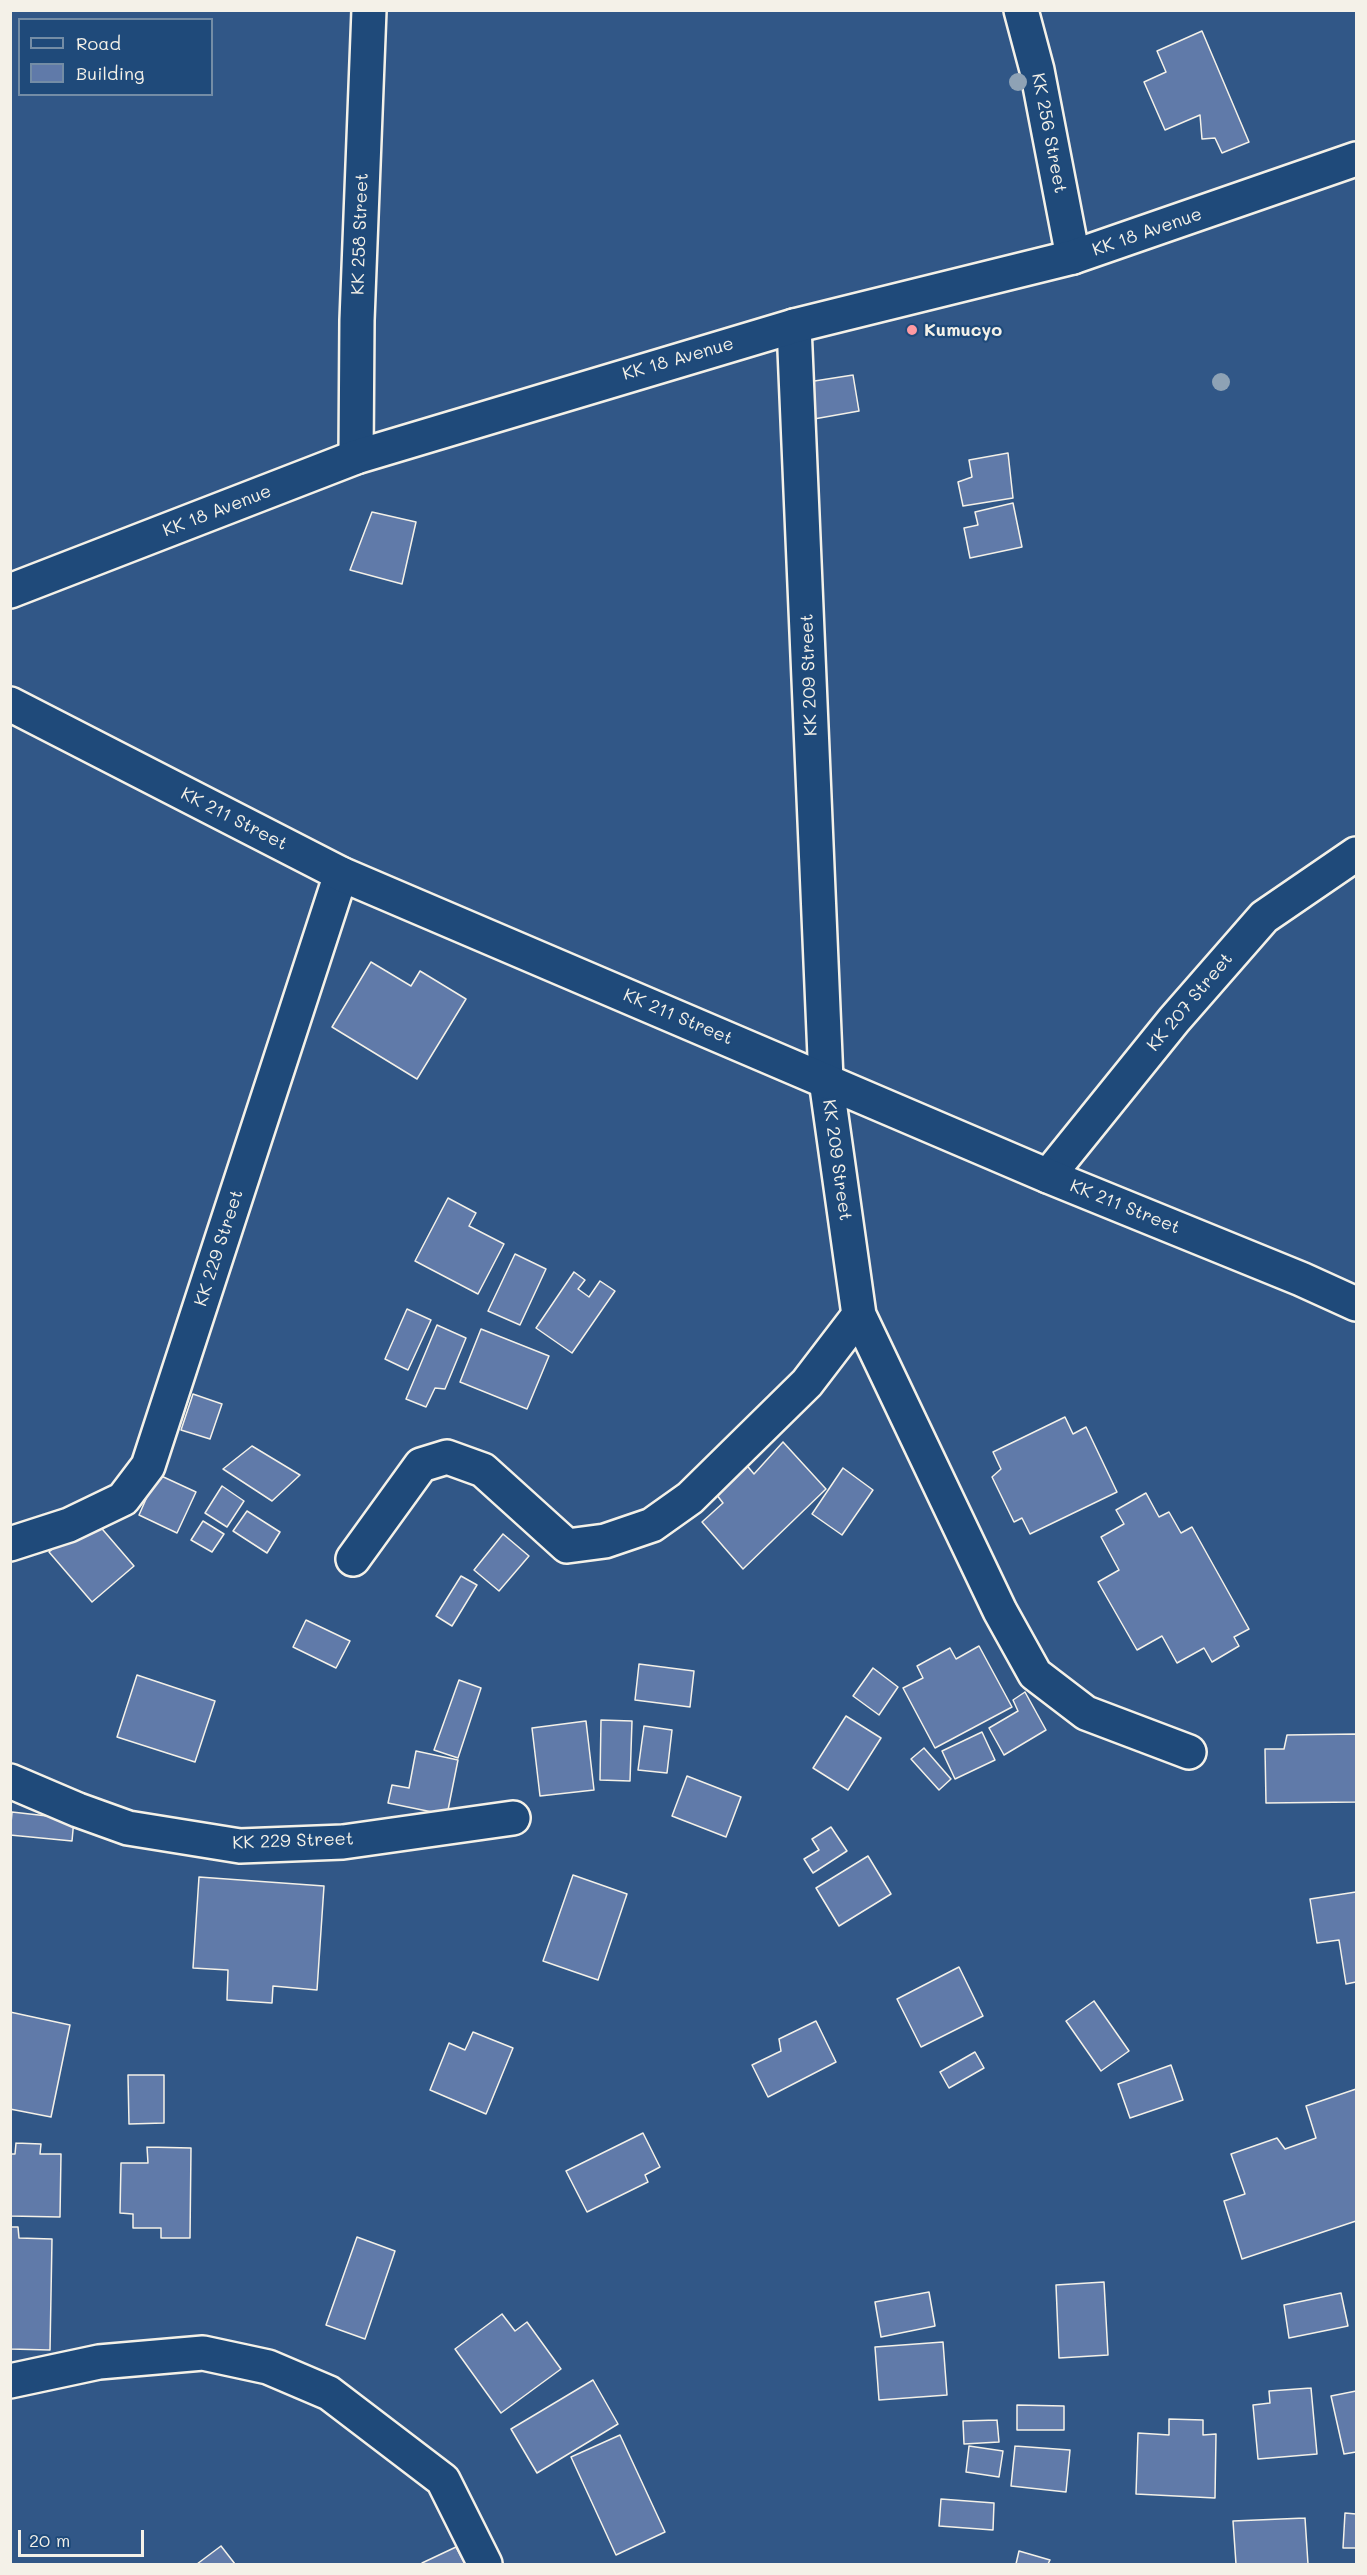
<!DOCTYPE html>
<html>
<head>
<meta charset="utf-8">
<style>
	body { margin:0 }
	#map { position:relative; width:1367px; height:2575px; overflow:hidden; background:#315787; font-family:Mali,sans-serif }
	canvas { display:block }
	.frame { position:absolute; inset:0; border:12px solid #f4f1e8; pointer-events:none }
	.legend { position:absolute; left:18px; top:18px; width:195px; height:78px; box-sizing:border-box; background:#1f4a7a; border:2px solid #748da6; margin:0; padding:8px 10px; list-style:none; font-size:18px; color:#f4f1e8 }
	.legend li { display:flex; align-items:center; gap:12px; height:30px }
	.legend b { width:30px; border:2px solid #748da6 }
	.scale { position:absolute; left:18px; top:2530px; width:126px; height:27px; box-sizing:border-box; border:3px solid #f4f1e8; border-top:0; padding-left:8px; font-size:18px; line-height:21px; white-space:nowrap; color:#f4f1e8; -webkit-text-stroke:4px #1f4a7a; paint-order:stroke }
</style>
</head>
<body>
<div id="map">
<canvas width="1367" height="2575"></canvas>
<div class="frame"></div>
<ul class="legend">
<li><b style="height:8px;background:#1f4a7a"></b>Road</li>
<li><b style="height:16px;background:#607aa9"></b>Building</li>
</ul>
<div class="scale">20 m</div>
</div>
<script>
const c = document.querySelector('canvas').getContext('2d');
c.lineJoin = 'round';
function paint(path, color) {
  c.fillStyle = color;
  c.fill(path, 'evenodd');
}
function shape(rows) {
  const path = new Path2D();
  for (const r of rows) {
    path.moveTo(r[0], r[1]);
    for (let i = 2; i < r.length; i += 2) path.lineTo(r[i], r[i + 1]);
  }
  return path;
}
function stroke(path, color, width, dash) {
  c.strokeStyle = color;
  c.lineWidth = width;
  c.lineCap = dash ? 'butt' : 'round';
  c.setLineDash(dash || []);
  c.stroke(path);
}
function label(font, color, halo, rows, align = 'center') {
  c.font = font + ' Mali,sans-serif';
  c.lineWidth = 4.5;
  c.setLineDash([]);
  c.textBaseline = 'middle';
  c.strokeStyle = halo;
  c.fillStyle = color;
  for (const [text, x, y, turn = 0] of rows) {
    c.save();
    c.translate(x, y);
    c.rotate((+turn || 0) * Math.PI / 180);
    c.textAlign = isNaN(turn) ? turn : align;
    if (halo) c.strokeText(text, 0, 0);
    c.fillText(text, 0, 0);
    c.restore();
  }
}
const building = shape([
	[1202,31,1249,142,1222,153,1215,138,1202,139,1200,115,1165,130,1144,82,1166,72,1157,51,1202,31],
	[853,375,859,411,814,419,808,382,853,375],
	[1008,453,1013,498,963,506,958,482,972,477,969,460,1008,453],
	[1013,503,1022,547,970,558,964,528,978,525,975,512,1013,503],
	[372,512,416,522,402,584,350,570,372,512],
	[371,962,411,986,420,971,466,999,417,1079,332,1027,371,962],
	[448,1198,476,1213,469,1226,504,1244,478,1294,415,1261,448,1198],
	[515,1254,546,1269,520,1325,488,1311,515,1254],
	[574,1272,585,1280,578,1289,589,1297,600,1281,615,1291,572,1353,536,1328,574,1272],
	[407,1309,431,1320,408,1370,385,1359,407,1309],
	[437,1325,466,1338,445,1389,435,1388,426,1407,406,1399,437,1325],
	[481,1329,549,1356,527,1409,460,1382,481,1329],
	[193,1394,222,1404,210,1439,181,1430,193,1394],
	[1065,1417,1073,1434,1086,1427,1117,1492,1030,1534,1022,1518,1014,1522,992,1477,1001,1469,993,1452,1065,1417],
	[783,1442,826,1489,743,1569,702,1522,723,1503,713,1490,744,1462,754,1474,783,1442],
	[252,1446,300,1475,272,1501,223,1469,252,1446],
	[843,1468,873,1490,842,1535,812,1514,843,1468],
	[157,1474,196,1492,177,1533,139,1515,157,1474],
	[222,1486,244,1501,227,1527,205,1513,222,1486],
	[1146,1493,1159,1517,1169,1512,1181,1533,1192,1527,1249,1629,1234,1637,1239,1646,1212,1662,1204,1648,1177,1663,1162,1636,1137,1650,1098,1582,1119,1570,1101,1537,1124,1524,1116,1510,1146,1493],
	[247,1511,280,1532,267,1553,233,1531,247,1511],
	[91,1516,134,1566,92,1602,49,1552,91,1516],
	[203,1521,224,1534,212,1552,191,1540,203,1521],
	[503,1534,529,1556,499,1591,474,1570,503,1534],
	[461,1576,477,1585,452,1626,436,1616,461,1576],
	[306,1620,350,1641,336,1668,293,1647,306,1620],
	[979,1646,1012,1707,935,1748,903,1688,923,1678,917,1666,950,1648,956,1659,979,1646],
	[639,1664,694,1671,690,1707,635,1700,639,1664],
	[873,1668,898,1687,879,1715,853,1696,873,1668],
	[137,1675,215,1701,195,1762,117,1737,137,1675],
	[459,1680,481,1688,458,1758,434,1750,459,1680],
	[1025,1692,1046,1730,1004,1755,989,1728,1018,1711,1013,1700,1025,1692],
	[846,1716,881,1738,848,1790,813,1768,846,1716],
	[601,1720,632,1721,630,1781,600,1780,601,1720],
	[586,1721,594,1790,540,1796,532,1728,586,1721],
	[644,1726,672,1730,667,1773,638,1770,644,1726],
	[982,1732,995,1760,955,1779,942,1751,982,1732],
	[1356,1734,1356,1802,1266,1803,1265,1749,1284,1749,1287,1735,1356,1734],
	[924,1748,951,1779,939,1790,911,1759,924,1748],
	[416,1751,458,1760,447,1815,388,1803,392,1785,409,1788,416,1751],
	[687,1776,741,1797,726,1837,672,1816,687,1776],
	[12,1812,74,1819,72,1841,10,1835,12,1812],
	[831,1827,847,1851,813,1873,804,1859,819,1850,812,1839,831,1827],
	[868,1856,891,1894,839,1926,816,1888,868,1856],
	[573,1875,627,1894,598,1980,543,1961,573,1875],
	[199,1877,324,1886,317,1990,273,1986,272,2003,227,2000,228,1970,193,1968,199,1877],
	[1356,1892,1356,1982,1346,1984,1339,1940,1317,1943,1310,1899,1356,1892],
	[959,1967,983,2016,921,2047,897,1999,959,1967],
	[1094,2001,1129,2051,1101,2071,1066,2021,1094,2001],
	[10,2012,70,2025,51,2117,10,2109,10,2012],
	[816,2021,836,2062,768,2097,752,2065,781,2051,779,2039,816,2021],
	[473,2032,513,2048,486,2114,430,2090,449,2043,465,2050,473,2032],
	[975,2052,984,2068,949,2088,940,2072,975,2052],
	[1171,2065,1183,2100,1130,2118,1118,2084,1171,2065],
	[128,2075,164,2075,164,2123,129,2124,128,2075],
	[1356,2089,1356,2221,1242,2259,1224,2201,1245,2194,1231,2154,1277,2138,1285,2149,1316,2138,1306,2106,1356,2089],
	[643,2133,660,2167,645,2175,648,2182,587,2212,566,2171,643,2133],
	[16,2143,41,2144,40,2154,61,2154,60,2217,10,2216,10,2154,15,2154,16,2143],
	[147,2147,191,2148,190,2238,161,2238,161,2228,133,2228,133,2214,120,2213,121,2163,148,2163,147,2147],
	[10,2227,18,2227,19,2238,52,2239,50,2350,10,2349,10,2227],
	[357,2237,395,2251,365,2339,326,2325,357,2237],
	[1104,2282,1108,2355,1059,2358,1056,2285,1104,2282],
	[929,2292,935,2326,881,2337,875,2302,929,2292],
	[1341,2293,1348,2326,1289,2338,1284,2305,1341,2293],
	[502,2314,515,2331,527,2322,561,2369,501,2413,455,2349,502,2314],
	[943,2342,947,2395,879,2400,875,2347,943,2342],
	[593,2380,618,2424,537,2473,511,2429,593,2380],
	[1311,2388,1317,2454,1258,2459,1253,2405,1270,2403,1269,2391,1311,2388],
	[1356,2391,1356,2452,1344,2454,1331,2396,1356,2391],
	[1017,2405,1064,2406,1064,2430,1017,2430,1017,2405],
	[1169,2419,1203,2420,1203,2435,1216,2434,1215,2498,1136,2494,1138,2433,1169,2435,1169,2419],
	[997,2420,999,2442,964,2444,963,2421,997,2420],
	[620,2435,665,2532,616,2555,571,2457,620,2435],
	[969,2446,1003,2451,999,2477,966,2472,969,2446],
	[1015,2446,1070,2450,1066,2492,1011,2486,1015,2446],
	[941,2499,994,2503,993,2530,939,2526,941,2499],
	[1345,2513,1356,2514,1356,2548,1343,2548,1345,2513],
	[1305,2518,1308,2564,1236,2564,1233,2521,1305,2518],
	[221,2546,235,2564,197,2564,221,2546],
	[456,2547,465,2564,423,2564,422,2563,456,2547],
	[1019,2551,1050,2560,1048,2564,1016,2564,1019,2551]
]);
paint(building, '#607aa9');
stroke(building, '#f4f1e8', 1.5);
const street = shape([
	[1021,10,1037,70,1073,257],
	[356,457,357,320,369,10],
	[1048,1176,1174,1020,1264,917,1356,854],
	[859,1315,1000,1611,1035,1674,1086,1713,1189,1752],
	[10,1544,69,1525,123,1499,148,1466,341,874],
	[353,1559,421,1465,447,1457,483,1470,567,1546,605,1541,652,1525,690,1498,807,1383,859,1315,826,1080,794,326],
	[10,1781,78,1810,128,1828,240,1846,343,1842,513,1818],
	[10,2381,99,2362,203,2353,268,2367,329,2393,443,2480,485,2564]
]);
const secondary = shape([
	[10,591,356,457,794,326,1073,257,1356,159],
	[10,704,341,874,1048,1176,1301,1279,1356,1304]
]);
stroke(street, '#f4f1e8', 38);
stroke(secondary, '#f4f1e8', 38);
stroke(street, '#1f4a7a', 33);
stroke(secondary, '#1f4a7a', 33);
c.fillStyle = '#8ea2b5';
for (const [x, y] of [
	[1018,82],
	[1221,382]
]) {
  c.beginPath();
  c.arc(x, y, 9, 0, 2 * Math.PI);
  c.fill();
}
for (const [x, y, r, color] of [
	[912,330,6,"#ff9aa2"]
]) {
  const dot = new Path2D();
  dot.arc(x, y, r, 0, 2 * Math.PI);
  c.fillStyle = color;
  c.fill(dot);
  stroke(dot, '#1f4a7a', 2);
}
label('18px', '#f4f1e8', '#1f4a7a', [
	["KK 256 Street",1049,133,79],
	["KK 18 Avenue",1147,232,-19],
	["KK 258 Street",360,234,-88],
	["KK 18 Avenue",678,359,-16],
	["KK 18 Avenue",217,511,-21],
	["KK 209 Street",809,675,-92],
	["KK 211 Street",234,819,27],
	["KK 207 Street",1190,1002,-50],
	["KK 211 Street",678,1017,23],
	["KK 209 Street",837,1160,82],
	["KK 211 Street",1125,1207,22],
	["KK 229 Street",219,1248,-72],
	["KK 229 Street",293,1841,-2]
]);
label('bold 18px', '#f4f1e8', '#1f4a7a', [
	["Kumucyo",924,330]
], 'left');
</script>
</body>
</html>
